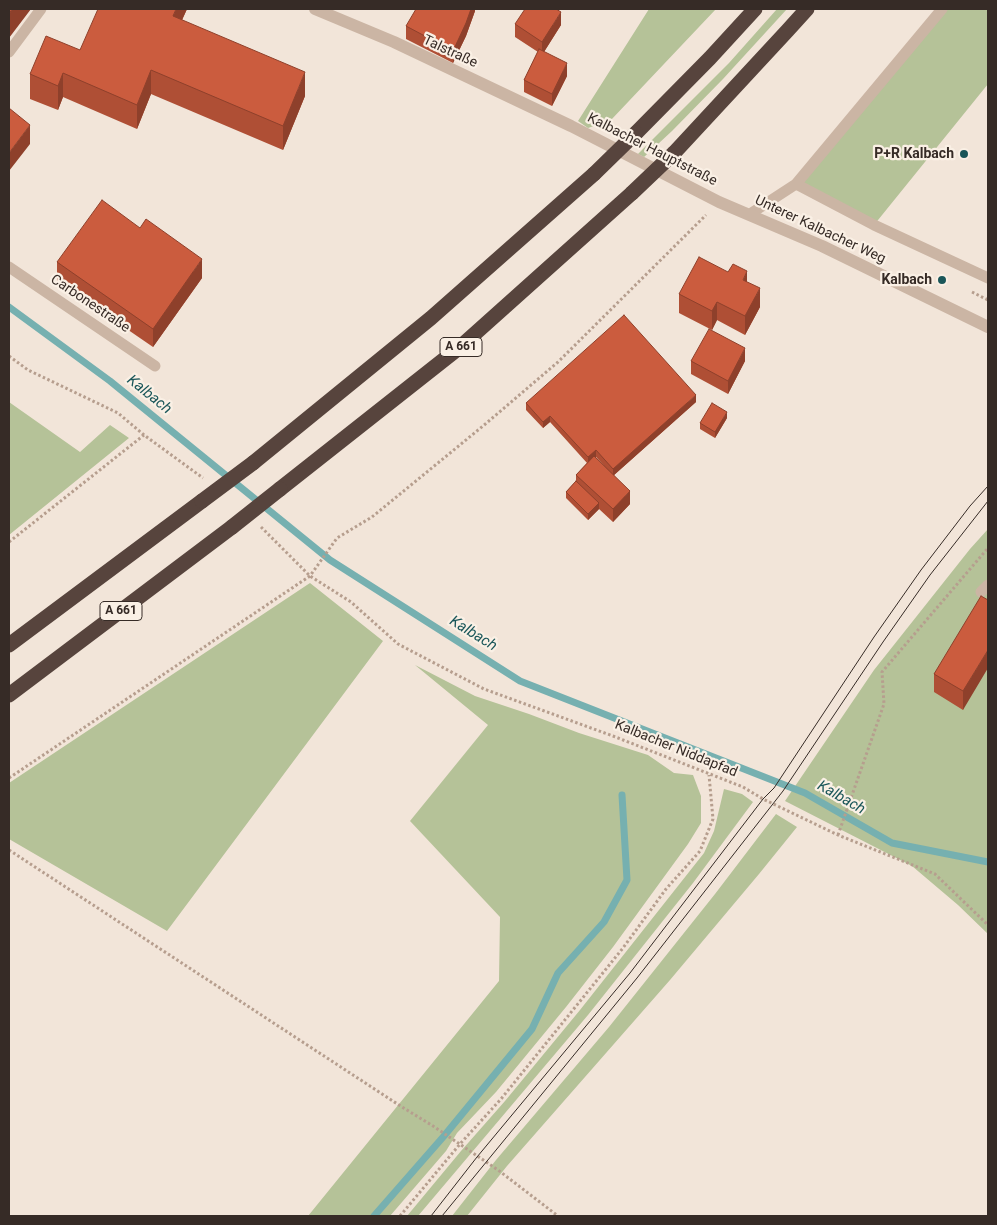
<!DOCTYPE html>
<html>
<head>
<meta charset="utf-8">
<style>
	body { margin:0 }
	#map { position:relative; width:997px; height:1225px; overflow:hidden; background:#f2e5d9; font-family:Roboto,sans-serif }
	canvas { display:block }
	.frame { position:absolute; inset:0; border:10px solid #362b26; pointer-events:none }
</style>
</head>
<body>
<div id="map">
<canvas width="997" height="1225"></canvas>
<div class="frame"></div>
</div>
<script>
const c = document.querySelector('canvas').getContext('2d');
c.lineJoin = 'round';
function paint(path, color) {
  c.fillStyle = color;
  c.fill(path, 'evenodd');
}
function shape(rows) {
  const path = new Path2D();
  for (const r of rows) {
    path.moveTo(r[0], r[1]);
    for (let i = 2; i < r.length; i += 2) path.lineTo(r[i], r[i + 1]);
  }
  return path;
}
function stroke(path, color, width, dash) {
  c.strokeStyle = color;
  c.lineWidth = width;
  c.lineCap = dash ? 'butt' : 'round';
  c.setLineDash(dash || []);
  c.stroke(path);
}
function label(font, color, halo, rows, align = 'center') {
  c.font = font + ' Roboto,sans-serif';
  c.lineWidth = 4.5;
  c.setLineDash([]);
  c.textBaseline = 'middle';
  c.strokeStyle = halo;
  c.fillStyle = color;
  for (const [text, x, y, turn = 0] of rows) {
    c.save();
    c.translate(x, y);
    c.rotate((+turn || 0) * Math.PI / 180);
    c.textAlign = isNaN(turn) ? turn : align;
    if (halo) c.strokeText(text, 0, 0);
    c.fillText(text, 0, 0);
    c.restore();
  }
}
paint(shape([
	[649,9,716,9,611,120,588,128,578,121],
	[777,9,787,9,723,79,672,131,644,157,638,154,729,63],
	[942,9,988,9,988,84,874,225,796,184],
	[9,402,80,452,110,425,129,438,9,535],
	[988,529,988,934,958,905,912,866,785,801,874,670,970,549],
	[310,583,383,641,167,931,9,839,9,783],
	[415,665,475,696,529,714,579,733,648,755,674,773,693,775,701,796,701,823,688,844,613,947,566,1007,496,1092,457,1133,446,1151,390,1216,308,1216,499,981,500,917,410,821,488,725],
	[724,789,742,794,753,802,693,883,588,1015,418,1216,407,1216,461,1151,505,1101,580,1010,704,853,714,831],
	[776,814,797,827,759,874,670,980,507,1166,467,1216,452,1216,496,1160,609,1027,715,894]
]), '#b5c298');
stroke(shape([
	[9,307,110,381,330,560,520,681,805,793,892,843,988,862],
	[374,1216,444,1136,532,1029,558,973,604,922,627,880,622,795]
]), '#76b0b0', 7);
stroke(shape([
	[972,292,988,300],
	[9,356,28,370,118,413,144,435,203,478],
	[261,527,310,576,351,602,398,644,484,689,613,736,743,787,763,799,838,835,935,874,988,925],
	[9,542,144,435],
	[9,778,310,576,337,538,372,517,483,426,558,362,706,215],
	[838,835,884,704,882,672,988,548],
	[9,850,402,1107,433,1126,498,1170,558,1216],
	[400,1216,460,1144,501,1099,623,948,666,889,700,851,713,819,709,775]
]), '#b69e8e', 3, [2.5, 2.5]);
stroke(shape([
	[9,52,41,9],
	[796,184,874,225,988,278],
	[750,214,796,184,942,9],
	[9,267,155,366],
	[981,592,988,585]
]), '#cbb5a4', 11);
stroke(shape([
	[315,9,394,42,571,126,719,202,822,246,988,327]
]), '#cbb5a4', 12);
stroke(shape([
	[636,133,710,58,755,9],
	[674,153,788,30,807,9],
	[253,463,431,318,594,174],
	[280,489,460,347,632,193],
	[9,645,202,501],
	[9,695,232,527]
]), '#57443d', 15);
stroke(shape([
	[431,1216,477,1157,630,973,763,799,774,788,874,637,921,570,970,506,988,486],
	[442,1216,637,978,783,791,883,642,930,575,988,501]
]), '#362b26', 1);
stroke(shape([
	[594,174,636,133],
	[632,193,674,153],
	[202,501,253,463],
	[232,527,280,489]
]), '#57443d', 15);
paint(shape([
	[187,9,182,20,305,96,283,150,151,94,137,129,63,97,58,110,30,99,30,74,80,50],
	[475,9,475,11,466,36,453,63,406,39,406,26],
	[515,24,561,25,544,52,567,76,552,106,524,92,524,80,538,52,515,37],
	[140,228,202,278,153,347,57,281,57,262],
	[747,282,760,307,745,335,717,320,712,330,679,313,679,294],
	[691,361,745,361,728,394,691,374],
	[696,402,614,475,630,504,613,522,599,509,588,520,566,498,566,492,576,481,576,475,587,463,550,422,543,428,526,410,526,403],
	[595,457,596,457,607,469],
	[727,418,715,438,700,429,700,423],
	[988,600,963,710,934,692,934,674]
]), '#af4f35');
paint(shape([
	[12,9,31,9,9,38,9,14],
	[176,9,187,9,173,40,173,16],
	[471,9,475,9,475,11,466,36,453,63,453,51],
	[561,12,561,25,542,55,542,42],
	[567,63,567,76,552,106,552,94],
	[151,70,151,94,137,129,137,105],
	[305,72,305,96,283,150,283,126],
	[63,73,63,97,58,110,58,86],
	[30,125,30,144,9,171,9,153],
	[202,259,202,278,153,347,153,329],
	[747,271,747,290,743,280],
	[760,288,760,307,745,335,745,316],
	[717,302,717,320,712,330,712,311],
	[745,348,745,361,728,394,728,381],
	[696,395,696,402,613,476,613,469],
	[727,412,727,418,715,438,715,432],
	[550,416,550,422,543,428,543,422],
	[596,450,596,457,588,464,588,457],
	[630,491,630,504,613,522,613,509],
	[599,503,599,509,588,520,588,514],
	[988,650,988,668,963,710,963,691]
]), '#8e402b');
const building = shape([
	[9,9,12,9,9,14,9,9],
	[98,9,176,9,173,16,305,72,283,126,151,70,137,105,63,73,58,86,30,74,46,36,80,50,98,9],
	[416,9,471,9,466,23,453,51,406,26,416,9],
	[525,9,556,9,561,12,542,42,515,24,525,9],
	[539,49,567,63,552,94,524,80,539,49],
	[9,108,30,125,9,153,9,108],
	[102,200,140,228,146,219,202,259,153,329,57,262,102,200],
	[699,257,728,272,733,264,747,271,743,280,760,288,745,316,717,302,712,311,679,294,699,257],
	[624,315,696,395,613,469,596,450,588,457,550,416,543,422,526,403,624,315],
	[709,329,745,348,728,381,691,361,709,329],
	[712,403,727,412,715,432,700,423,712,403],
	[594,456,630,491,613,509,576,475,594,456],
	[576,481,599,503,588,514,566,492,576,481],
	[981,596,988,600,988,650,963,691,934,674,981,596]
]);
paint(building, '#cb5c3e');
stroke(building, '#8e402b', 1);
for (const [x, y, r, color] of [
	[964,154,5,"#1a5659"],
	[942,280,5,"#1a5659"]
]) {
  const dot = new Path2D();
  dot.arc(x, y, r, 0, 2 * Math.PI);
  c.fillStyle = color;
  c.fill(dot);
  stroke(dot, '#faf0e5', 2);
}
for (const [x, y, w] of [
	[461,347,42],
	[121,611,42]
]) {
  const box = new Path2D();
  box.roundRect(x - w / 2, y - 9.5, w, 19, 4);
  c.fillStyle = '#faf0e5';
  c.fill(box);
  stroke(box, '#362b26', 1);
}
label('bold 12px', '#362b26', null, [
	["A 661",461,347],
	["A 661",121,611]
]);
label('14px', '#362b26', '#faf0e5', [
	["Talstraße",450,52,25],
	["Kalbacher Hauptstraße",652,150,27],
	["Unterer Kalbacher Weg",820,230,25],
	["Carbonestraße",90,304,34],
	["Kalbacher Niddapfad",676,749,22]
]);
label('bold 14px', '#362b26', '#faf0e5', [
	["P+R Kalbach",954,154],
	["Kalbach",932,280]
], 'right');
label('italic 15px', '#1a5659', '#faf0e5', [
	["Kalbach",149,395,39],
	["Kalbach",473,634,32],
	["Kalbach",841,798,30]
]);
</script>
</body>
</html>
